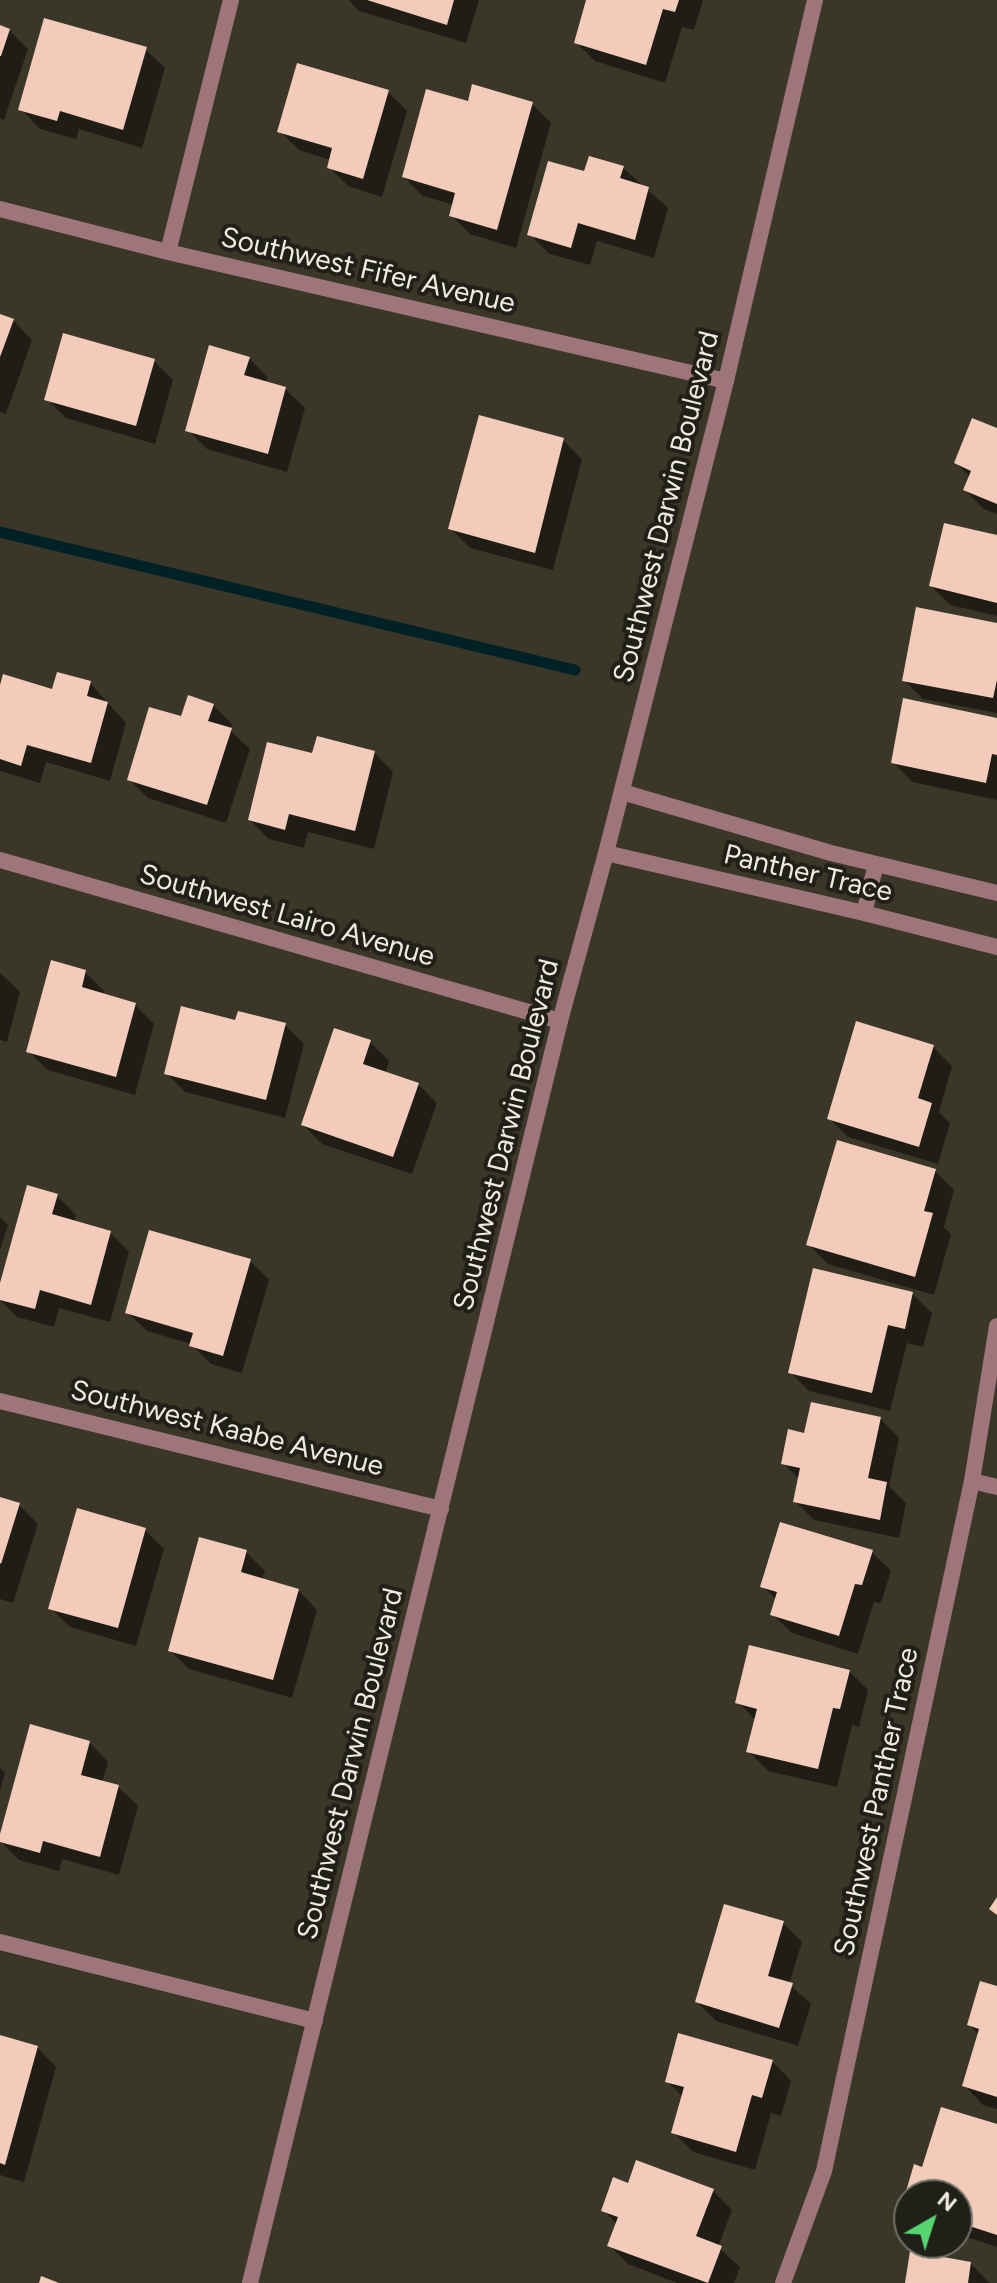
<!DOCTYPE html>
<html>
<head>
<meta charset="utf-8">
<style>
	body { margin:0 }
	#map { position:relative; width:997px; height:2283px; overflow:hidden; background:#3b3728; font-family:Figtree,sans-serif }
	canvas { display:block }
	.north { position:absolute; left:893px; top:2179px; width:80px; height:80px; box-sizing:border-box; background:#201f18; border:2px solid #727169; border-radius:50%; rotate:39deg; font-size:22px; font-weight:700; line-height:32px; text-align:center; color:#eeece2 }
	.north::after { content:''; display:block; margin:auto; width:28px; height:36px; background:#57d570; clip-path:polygon(50% 0,100% 100%,50% 72%,0 100%) }
</style>
</head>
<body>
<div id="map">
<canvas width="997" height="2283"></canvas>
<div class="north">N</div>
</div>
<script>
const c = document.querySelector('canvas').getContext('2d');
c.lineJoin = 'round';
function paint(path, color) {
  c.fillStyle = color;
  c.fill(path, 'evenodd');
}
function shape(rows) {
  const path = new Path2D();
  for (const r of rows) {
    path.moveTo(r[0], r[1]);
    for (let i = 2; i < r.length; i += 2) path.lineTo(r[i], r[i + 1]);
  }
  return path;
}
function stroke(path, color, width, dash) {
  c.strokeStyle = color;
  c.lineWidth = width;
  c.lineCap = dash ? 'butt' : 'round';
  c.setLineDash(dash || []);
  c.stroke(path);
}
function label(font, color, halo, rows, align = 'center') {
  c.font = font + ' Figtree,sans-serif';
  c.lineWidth = 8;
  c.setLineDash([]);
  c.textBaseline = 'middle';
  c.strokeStyle = halo;
  c.fillStyle = color;
  for (const [text, x, y, turn = 0] of rows) {
    c.save();
    c.translate(x, y);
    c.rotate((+turn || 0) * Math.PI / 180);
    c.textAlign = isNaN(turn) ? turn : align;
    if (halo) c.strokeText(text, 0, 0);
    c.fillText(text, 0, 0);
    c.restore();
  }
}
paint(shape([
	[349,0,479,0,466,43,359,11],
	[589,0,703,0,694,30,682,27,665,83,595,61,576,42],
	[0,27,9,30,28,49,4,120,0,118],
	[145,49,165,68,142,148,79,129,76,139,40,129,21,109],
	[388,92,407,111,382,197,348,186,329,167,331,160,299,150,280,131],
	[469,104,532,104,551,123,516,248,470,234,451,215,454,205,423,196,404,177],
	[623,168,668,208,654,258,597,241,590,265,549,254,530,234,586,173],
	[0,316,13,320,32,340,6,414,0,412],
	[249,358,268,378,266,384,285,389,305,408,287,472,207,449,188,430],
	[154,361,173,380,155,444,66,418,47,399],
	[997,430,997,514,984,509,965,490,970,477,956,463],
	[563,440,582,459,553,570,470,548,451,529],
	[997,538,997,616,950,605,931,586],
	[997,625,997,713,923,699,904,680],
	[90,683,126,723,110,781,46,762,40,783,0,771,0,692,54,691],
	[213,705,232,724,230,730,250,749,226,823,148,798,129,779,182,719],
	[997,720,997,800,912,782,893,762],
	[374,752,393,772,374,849,308,832,304,848,269,839,250,820,313,755],
	[85,972,104,991,103,996,135,1005,154,1024,135,1095,48,1070,28,1051],
	[0,973,20,992,7,1042,0,1040],
	[285,1025,304,1044,285,1118,185,1092,166,1073],
	[370,1042,389,1061,385,1074,418,1084,437,1103,412,1174,322,1144,303,1125],
	[933,1047,952,1066,939,1112,950,1123,938,1164,848,1137,829,1118],
	[935,1171,954,1190,944,1227,951,1234,934,1295,828,1264,809,1245],
	[57,1196,76,1215,74,1222,110,1233,129,1252,110,1322,59,1308,54,1327,17,1317,0,1300,0,1291],
	[0,1217,8,1225,0,1250],
	[250,1261,269,1280,242,1373,211,1364,191,1344,147,1331,127,1312],
	[912,1294,932,1313,923,1347,907,1343,890,1411,809,1391,790,1372],
	[880,1418,899,1438,889,1486,906,1503,899,1538,814,1520,795,1501,799,1479,783,1463,806,1436],
	[0,1499,19,1505,38,1524,13,1603,0,1599],
	[145,1530,164,1549,136,1646,70,1627,51,1608],
	[246,1552,265,1571,262,1580,298,1590,317,1610,292,1698,189,1669,170,1650],
	[872,1552,891,1571,881,1603,874,1602,858,1654,792,1633,772,1614,777,1600,762,1586],
	[849,1671,868,1690,859,1727,852,1725,837,1787,768,1771,749,1752,756,1721,738,1702],
	[89,1742,108,1762,102,1783,118,1787,138,1806,119,1875,62,1859,59,1871,19,1860,0,1841],
	[0,1768,5,1773,0,1791],
	[783,1923,802,1942,789,1984,811,2004,798,2046,716,2021,697,2002],
	[997,1988,997,2109,983,2105,964,2085,979,2035,969,2025],
	[0,2037,37,2047,56,2067,24,2182,0,2175],
	[772,2061,791,2081,781,2116,771,2113,755,2170,693,2152,673,2132,683,2097,667,2081],
	[997,2127,997,2247,957,2234,957,2195,909,2195,909,2209,904,2205,916,2167,924,2169],
	[629,2186,713,2191,732,2210,718,2247,740,2267,734,2283,677,2283,628,2264,609,2245,617,2224,604,2211],
	[971,2264,990,2283,907,2283]
]), '#0007');
stroke(shape([
	[0,532,575,670]
]), '#002226', 11);
paint(shape([
	[367,0,454,0,447,25],
	[586,0,679,0,675,12,663,9,646,65,574,43],
	[44,18,147,47,123,130,60,111,57,121,18,110],
	[0,25,10,29,1,56,0,56],
	[297,63,389,90,363,179,327,168,332,148,277,132],
	[472,84,533,102,497,230,449,216,455,193,402,177,426,89,468,101],
	[589,156,624,166,620,178,649,187,635,240,578,223,571,248,527,235,548,161,584,171],
	[0,314,14,319,0,357],
	[63,333,155,359,136,426,44,400],
	[209,345,250,357,244,375,286,387,268,454,185,431],
	[479,415,564,438,535,553,448,529],
	[972,418,997,428,997,504,963,490,971,471,954,463],
	[944,523,997,535,997,603,929,586],
	[916,607,997,623,997,680,993,698,902,681],
	[57,672,91,681,87,696,108,702,91,763,27,745,21,766,0,759,0,685,3,674,52,689],
	[188,695,214,704,208,721,232,728,207,805,127,780,149,707,181,716],
	[903,698,997,718,997,755,992,754,986,783,891,763],
	[317,736,375,751,355,831,289,814,285,830,248,820,267,742,312,753],
	[51,960,86,970,82,987,136,1003,116,1077,26,1052],
	[181,1006,235,1020,238,1011,286,1023,266,1100,164,1074],
	[856,1021,934,1045,918,1098,932,1103,919,1147,827,1119],
	[334,1028,371,1040,363,1064,419,1083,393,1157,301,1125],
	[837,1140,936,1169,924,1211,933,1213,915,1277,806,1245],
	[27,1185,58,1194,52,1214,111,1231,91,1305,40,1290,35,1309,0,1300,0,1283],
	[149,1230,251,1259,223,1356,189,1346,193,1333,125,1313],
	[813,1268,913,1292,905,1329,888,1325,872,1393,788,1373],
	[811,1402,881,1417,868,1478,887,1482,880,1520,793,1502,800,1468,781,1464,788,1429,804,1433],
	[0,1497,20,1503,1,1564,0,1563],
	[77,1508,146,1528,118,1628,48,1609],
	[780,1522,873,1550,862,1585,855,1584,839,1636,770,1615,777,1592,760,1587],
	[199,1537,247,1550,241,1572,299,1589,273,1680,168,1651],
	[749,1645,850,1670,840,1709,833,1708,818,1769,746,1752,757,1709,735,1703],
	[30,1724,90,1741,81,1775,119,1785,100,1857,43,1841,40,1853,0,1842,0,1834],
	[997,1897,997,1915,989,1909],
	[724,1904,784,1921,768,1976,793,1983,779,2028,695,2002],
	[980,1981,997,1986,997,2097,962,2086,979,2029,967,2025],
	[678,2033,773,2060,762,2098,752,2095,736,2152,671,2133,684,2087,665,2082],
	[0,2035,38,2046,5,2165,0,2163],
	[941,2107,997,2124,997,2235,957,2222,957,2195,909,2195,909,2207,902,2205,914,2164,922,2167],
	[636,2160,714,2189,696,2236,722,2246,708,2283,607,2246,618,2217,601,2211,613,2177,628,2183],
	[910,2251,971,2262,968,2283,905,2283],
	[41,2276,59,2283,39,2283]
]), '#f3cbbb');
stroke(shape([
	[0,209,168,252,726,381],
	[168,252,231,0],
	[622,792,831,853,997,893],
	[606,853,864,913,997,947],
	[0,860,560,1021],
	[864,913,876,864],
	[0,1401,441,1509],
	[972,1481,997,1487],
	[0,1942,315,2021],
	[783,2283,824,2171,972,1481,997,1326]
]), '#9d757b', 16);
stroke(shape([
	[250,2283,560,1021,606,853,726,381,815,0]
]), '#9d757b', 16);
label('28px', '#eeece2', '#201f18', [
	["Southwest Fifer Avenue",368,271,13],
	["Southwest Darwin Boulevard",667,507,-76],
	["Panther Trace",808,874,13],
	["Southwest Lairo Avenue",287,916,16],
	["Southwest Darwin Boulevard",507,1135,-76],
	["Southwest Kaabe Avenue",227,1429,14],
	["Southwest Darwin Boulevard",351,1764,-76],
	["Southwest Panther Trace",877,1802,-78]
]);
</script>
</body>
</html>
